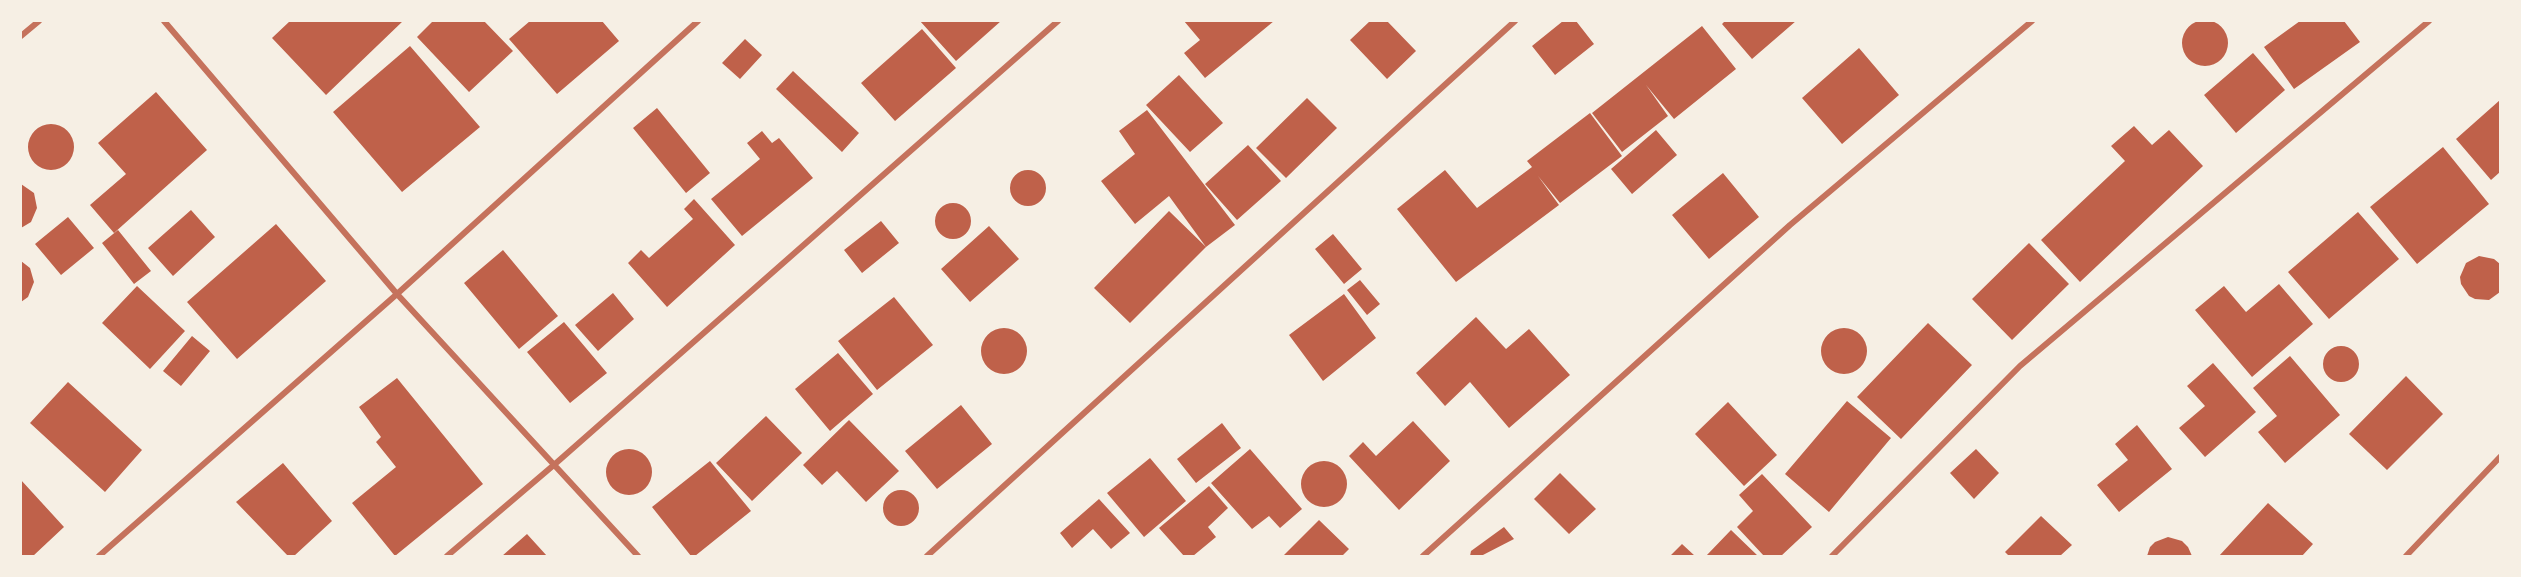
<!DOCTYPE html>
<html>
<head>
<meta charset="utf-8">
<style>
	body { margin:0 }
	#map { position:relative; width:2521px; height:577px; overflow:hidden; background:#f6efe4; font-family:Raleway,sans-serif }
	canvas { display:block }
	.frame { position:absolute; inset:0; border:22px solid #f6efe4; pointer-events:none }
</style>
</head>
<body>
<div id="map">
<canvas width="2521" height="577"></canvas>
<div class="frame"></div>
</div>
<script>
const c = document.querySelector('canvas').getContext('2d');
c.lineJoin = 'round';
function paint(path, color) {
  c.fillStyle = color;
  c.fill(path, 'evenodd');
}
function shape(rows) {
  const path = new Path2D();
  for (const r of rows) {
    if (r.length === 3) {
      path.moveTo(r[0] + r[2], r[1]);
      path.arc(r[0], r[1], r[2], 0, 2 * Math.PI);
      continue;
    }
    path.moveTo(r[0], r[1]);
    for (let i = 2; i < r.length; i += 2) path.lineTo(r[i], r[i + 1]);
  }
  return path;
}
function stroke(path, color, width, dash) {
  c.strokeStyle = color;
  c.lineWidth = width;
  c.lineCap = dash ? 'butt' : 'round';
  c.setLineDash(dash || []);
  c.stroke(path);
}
paint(shape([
	[2205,43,23],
	[290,21,403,21,326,95,272,38],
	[433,21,484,21,513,51,469,92,417,37],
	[530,21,602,21,619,41,557,94,509,39],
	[920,21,1001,21,956,61],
	[1184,21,1274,21,1205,78,1184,53,1200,40],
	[1370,21,1387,21,1416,51,1387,79,1350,40],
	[1563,21,1576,21,1594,44,1555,75,1532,46],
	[1725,21,1796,21,1752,59,1722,24],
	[2300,21,2344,21,2360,42,2294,89,2264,47],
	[1702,26,1736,69,1674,119,1646,85,1668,116,1622,152,1592,113],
	[922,29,956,68,895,121,861,83],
	[745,39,762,55,740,79,722,63],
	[410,46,480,127,402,192,333,112],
	[1859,48,1899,95,1842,144,1802,98],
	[2253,53,2285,90,2236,133,2204,95],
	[793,71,859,133,842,152,776,89],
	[1179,75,1223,123,1190,152,1146,105],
	[156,92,207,150,114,233,90,205,126,174,98,143],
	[1307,98,1337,128,1286,178,1256,148],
	[2500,100,2500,172,2491,180,2456,139],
	[657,108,710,173,686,193,633,128],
	[1147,110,1235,225,1206,247,1130,323,1094,288,1169,211,1206,247,1169,196,1135,224,1101,181,1135,154,1119,131],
	[1590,113,1622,156,1560,203,1538,176,1559,205,1456,282,1397,209,1445,170,1477,208,1532,167,1527,161],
	[51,147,23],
	[2134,126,2152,145,2169,130,2203,166,2080,282,2041,240,2125,161,2111,146],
	[1656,130,1677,155,1632,194,1611,169],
	[762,131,772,143,779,138,813,178,742,236,711,199,760,159,747,143],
	[1248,145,1281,181,1237,220,1205,184],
	[2443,147,2489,204,2417,264,2370,207],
	[1028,188,18],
	[1723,173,1759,217,1709,259,1672,215],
	[21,184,34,193,37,208,31,222,21,228],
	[694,199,735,245,667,307,628,263,641,250,649,258,693,219,684,209],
	[953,221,18],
	[191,210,215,237,173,276,148,248],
	[2358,212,2399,259,2329,319,2288,272],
	[68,217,94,248,61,275,35,244],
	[881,221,899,243,862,273,844,250],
	[276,224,326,281,237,359,187,302],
	[989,226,1019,259,970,302,941,269],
	[118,230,151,271,134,284,102,243],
	[1333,234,1362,269,1344,284,1315,249],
	[2029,243,2069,284,2012,340,1972,299],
	[503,250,558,316,519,349,464,283],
	[2479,256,2494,259,2500,264,2500,292,2489,300,2475,299,2469,296,2461,284,2460,277,2466,263],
	[21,261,30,268,34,282,28,297,21,302],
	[1360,280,1380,304,1367,315,1347,290],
	[2279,284,2313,324,2252,377,2195,310,2224,286,2246,312],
	[137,286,185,331,150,369,102,323],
	[613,293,634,319,598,351,575,325],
	[1344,294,1376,338,1323,381,1289,335],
	[894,297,933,345,877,390,838,341],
	[1476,317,1506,349,1529,329,1570,375,1509,428,1470,382,1445,406,1416,373],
	[564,322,607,373,570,403,527,352],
	[1928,323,1972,365,1901,439,1857,397],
	[1844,351,23],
	[1004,351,23],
	[192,336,210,351,181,386,163,371],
	[2341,364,18],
	[838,353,873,394,830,431,795,389],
	[2290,356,2340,415,2285,463,2258,432,2277,416,2253,388],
	[2213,363,2256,412,2205,457,2179,428,2205,406,2187,386],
	[2406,376,2443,414,2387,470,2349,434],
	[397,378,483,484,395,556,352,503,396,467,376,442,381,437,359,407],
	[68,382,142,450,105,492,30,423],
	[1847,401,1891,438,1829,512,1785,474],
	[1728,402,1777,455,1744,486,1695,434],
	[961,405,992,444,937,489,905,451],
	[766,416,802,453,752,501,716,463],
	[849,420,899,471,866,502,837,471,822,485,803,465],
	[1413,421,1450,461,1399,510,1349,456,1363,442,1376,456],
	[1222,423,1241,448,1196,483,1177,459],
	[2137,425,2172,469,2119,512,2097,485,2128,460,2115,444],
	[1250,449,1302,509,1280,528,1269,516,1252,529,1211,483],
	[1976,449,1999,473,1974,499,1950,473],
	[629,472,23],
	[1150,458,1186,501,1144,537,1107,493],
	[710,461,751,511,695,556,691,556,652,507],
	[1324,484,23],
	[283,463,332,521,294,556,288,556,236,502],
	[1560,473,1596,509,1569,534,1534,499],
	[1762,474,1812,527,1781,556,1764,556,1737,527,1753,511,1739,495],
	[21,480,64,527,33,556,21,556],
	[1209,486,1228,508,1208,527,1216,537,1193,556,1184,556,1159,528],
	[901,508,18],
	[1099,499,1130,533,1111,549,1093,529,1072,548,1060,533],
	[2268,503,2313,544,2302,556,2219,556],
	[2041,516,2072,545,2060,556,2009,556,2005,552],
	[1319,520,1349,549,1342,556,1283,556],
	[1504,527,1514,539,1481,556,1470,556,1471,551],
	[1731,530,1758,556,1706,556],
	[527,534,547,556,502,556],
	[2168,537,2182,541,2188,547,2192,556,2147,556,2150,547,2155,542],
	[1682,544,1695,556,1670,556]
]), '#bf614a');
stroke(shape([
	[164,21,397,294,638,556],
	[21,36,39,21],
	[99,556,397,294,698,21],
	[447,556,555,464,1058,21],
	[927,556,1515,21],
	[1423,556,1790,225,2032,21],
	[1832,556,2020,366,2429,21],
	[2406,556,2500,457]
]), '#c5725c', 6);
</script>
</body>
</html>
